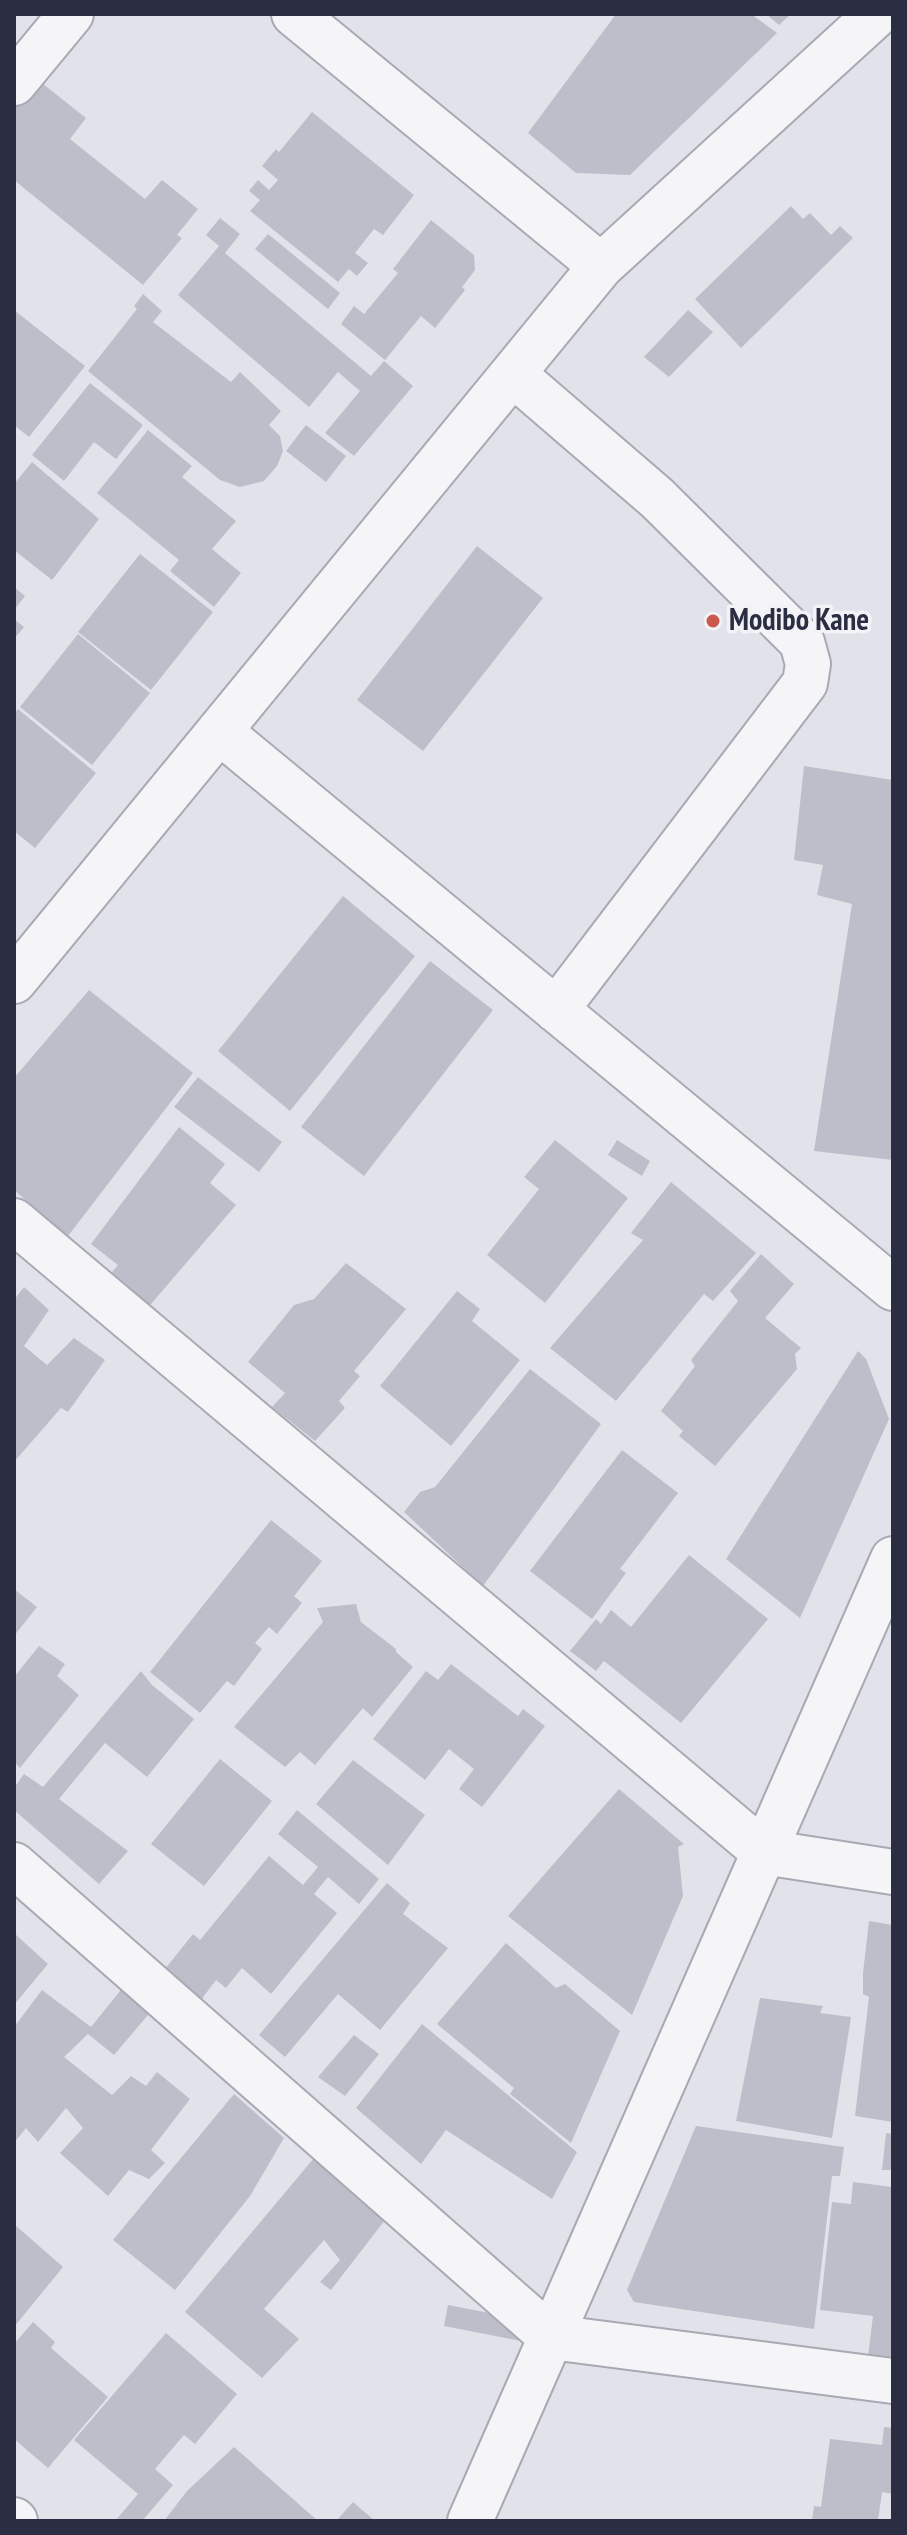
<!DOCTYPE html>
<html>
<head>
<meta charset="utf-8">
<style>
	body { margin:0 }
	#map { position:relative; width:907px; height:2535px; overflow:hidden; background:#e2e3ea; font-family:"PT Sans Narrow",sans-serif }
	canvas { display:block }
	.frame { position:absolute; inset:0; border:16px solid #2b2e42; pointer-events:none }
</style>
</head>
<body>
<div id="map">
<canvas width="907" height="2535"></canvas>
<div class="frame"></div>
</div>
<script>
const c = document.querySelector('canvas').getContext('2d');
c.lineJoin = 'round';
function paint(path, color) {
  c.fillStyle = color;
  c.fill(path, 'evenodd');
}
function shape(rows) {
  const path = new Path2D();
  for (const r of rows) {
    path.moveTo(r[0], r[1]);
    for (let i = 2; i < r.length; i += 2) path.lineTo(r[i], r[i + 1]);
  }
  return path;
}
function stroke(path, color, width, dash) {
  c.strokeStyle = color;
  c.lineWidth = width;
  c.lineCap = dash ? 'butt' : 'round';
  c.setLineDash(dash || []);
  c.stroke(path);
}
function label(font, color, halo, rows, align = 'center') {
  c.font = font + ' "PT Sans Narrow",sans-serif';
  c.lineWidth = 7;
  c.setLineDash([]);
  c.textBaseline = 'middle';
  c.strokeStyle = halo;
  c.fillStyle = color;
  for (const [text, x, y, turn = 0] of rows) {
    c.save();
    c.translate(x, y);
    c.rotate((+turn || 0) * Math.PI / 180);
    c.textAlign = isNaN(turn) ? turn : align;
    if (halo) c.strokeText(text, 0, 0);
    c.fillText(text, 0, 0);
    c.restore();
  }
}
paint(shape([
	[616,14,751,14,777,33,630,175,576,173,528,133],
	[766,14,791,14,779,25],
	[33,76,86,118,70,139,145,199,162,180,198,209,177,235,182,238,143,285,14,180,14,100],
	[312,112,414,195,383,235,374,229,355,253,368,263,357,276,349,269,338,282,250,211,260,200,249,191,258,180,269,190,278,180,262,166,276,149,279,152],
	[791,206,803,219,810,213,831,235,840,226,853,238,741,348,695,299],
	[220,218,240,234,225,253,371,376,384,361,413,386,354,456,325,433,360,391,338,372,309,407,178,295,219,246,206,235],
	[431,220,474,255,475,270,462,287,465,290,435,328,421,316,385,360,341,324,354,306,364,314,398,273,393,269],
	[268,234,340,293,328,309,255,249],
	[143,294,162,311,153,322,231,382,240,372,281,411,269,425,280,436,283,451,277,466,264,481,240,487,220,480,88,371,137,309,134,306],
	[14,310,85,366,29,437,14,425],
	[688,310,713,332,669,377,644,357],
	[90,383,143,425,116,459,94,442,64,481,32,455],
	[306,425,346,456,326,482,286,451],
	[148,430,192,466,182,477,236,521,212,549,241,573,214,607,170,571,179,560,97,493],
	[32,462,99,519,52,580,14,550,14,484],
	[477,546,543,598,423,751,357,700],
	[140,554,213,612,151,690,78,632],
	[14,587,25,596,14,610],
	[14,619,24,627,14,639],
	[78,634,150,693,92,765,20,707],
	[18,709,96,773,35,848,14,831,14,714],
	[804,766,893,780,893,1160,814,1151,852,904,817,895,823,865,794,860],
	[343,896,415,956,290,1111,218,1051],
	[430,961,493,1010,364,1176,301,1127],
	[89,990,193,1073,68,1236,14,1190,14,1078],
	[198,1077,282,1142,259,1172,174,1107],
	[179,1127,225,1164,210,1183,236,1205,145,1311,106,1279,118,1265,91,1244],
	[555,1140,628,1198,545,1303,487,1255,539,1189,524,1177],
	[617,1140,650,1161,642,1176,608,1155],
	[671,1182,756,1253,713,1301,704,1294,616,1401,550,1348,643,1240,631,1233],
	[761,1254,794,1284,765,1318,801,1348,795,1354,797,1369,715,1466,679,1436,683,1431,661,1411,695,1366,691,1360,738,1301,730,1291],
	[346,1263,406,1309,354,1371,360,1376,339,1401,345,1408,315,1441,272,1407,285,1393,248,1362,294,1305,314,1299],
	[24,1287,49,1310,24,1346,47,1365,74,1338,105,1360,68,1412,61,1408,14,1462,14,1300],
	[457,1291,480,1309,472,1321,520,1360,451,1446,380,1386],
	[858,1351,866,1359,889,1419,800,1618,726,1559],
	[530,1369,601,1424,483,1586,404,1512,420,1492,435,1487],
	[622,1450,678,1493,620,1569,626,1573,592,1619,530,1571],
	[271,1520,322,1561,294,1596,302,1603,277,1634,269,1627,255,1643,262,1649,234,1686,227,1681,200,1713,150,1672],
	[689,1555,768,1619,681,1723,604,1661,596,1671,570,1651,596,1619,601,1624,611,1610,631,1627],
	[14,1589,37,1607,14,1636],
	[356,1604,361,1622,396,1649,396,1652,413,1667,372,1717,363,1708,315,1765,300,1752,285,1767,234,1727,323,1622,317,1608],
	[39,1646,65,1664,57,1676,79,1695,20,1768,14,1762,14,1677],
	[451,1664,518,1716,523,1709,545,1726,482,1807,459,1789,474,1769,449,1749,425,1780,373,1739,426,1671,438,1680],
	[141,1671,152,1685,194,1719,147,1777,105,1743,59,1799,128,1851,99,1884,14,1810,14,1788,24,1774,43,1787],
	[220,1759,272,1801,204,1886,151,1844],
	[353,1760,425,1815,388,1865,316,1804],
	[619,1789,684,1844,678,1847,683,1896,632,2015,508,1916],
	[297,1810,379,1879,359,1904,328,1877,314,1894,337,1913,271,1994,242,1968,226,1988,216,1980,201,2000,165,1969,193,1934,200,1940,269,1856,303,1885,318,1867,278,1834],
	[387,1883,410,1903,403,1914,448,1948,380,2030,338,1994,285,2057,259,2035],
	[869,1921,893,1925,893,2122,855,2116,869,1997,863,1994,863,1973],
	[14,1933,48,1964,14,2005],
	[506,1943,556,1988,565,1984,620,2031,571,2143,510,2094,514,2088,437,2024],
	[124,1986,159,2002,114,2055,88,2034,64,2057,112,2095,131,2076,146,2086,157,2072,190,2099,151,2150,165,2163,149,2179,129,2170,108,2196,60,2153,83,2128,66,2108,38,2142,26,2128,14,2143,14,2027,42,1990,91,2027],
	[760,1998,823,2006,820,2013,851,2017,832,2138,736,2121],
	[422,2024,577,2152,552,2199,446,2130,421,2164,356,2108],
	[354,2035,379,2054,345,2096,318,2077],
	[234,2094,284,2138,250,2196,175,2290,113,2240],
	[696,2126,844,2147,840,2176,832,2176,814,2329,634,2302,627,2290],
	[886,2133,893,2134,893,2170,882,2170],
	[314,2158,385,2220,331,2290,320,2282,340,2260,324,2240,264,2309,299,2339,262,2378,185,2312],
	[853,2182,893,2187,893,2359,868,2357,873,2316,820,2310,832,2202,851,2204],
	[14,2224,63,2267,14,2327],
	[448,2305,531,2321,526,2342,444,2326],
	[33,2322,55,2342,51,2348,108,2397,48,2468,14,2439,14,2344],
	[166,2333,237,2394,195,2444,184,2435,155,2469,173,2485,142,2521,115,2521,138,2494,74,2440],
	[884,2427,893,2428,893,2494,882,2492,878,2521,812,2521,814,2506,821,2507,830,2439,882,2445],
	[234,2447,318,2521,164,2521,187,2491],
	[353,2502,375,2521,336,2521]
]), '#bdbeca');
const minor = shape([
	[294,14,601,266],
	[14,83,71,14],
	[513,374,657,498,802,642,808,664,805,683,556,1010],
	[219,731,893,1288],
	[14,981,601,266,877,14],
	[14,1221,764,1852,893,1872],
	[14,1865,551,2337,893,2381],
	[14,2520,15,2521],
	[470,2521,893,1559]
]);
stroke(minor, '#a7a9b4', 48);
stroke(minor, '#f5f5f8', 44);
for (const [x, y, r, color] of [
	[713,621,8,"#ca584d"]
]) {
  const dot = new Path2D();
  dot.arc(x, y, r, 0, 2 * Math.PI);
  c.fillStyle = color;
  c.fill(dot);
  stroke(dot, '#f2f3f7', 3);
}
label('bold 30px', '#2b2e42', '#f2f3f7', [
	["Modibo Kane",729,621]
], 'left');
</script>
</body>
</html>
